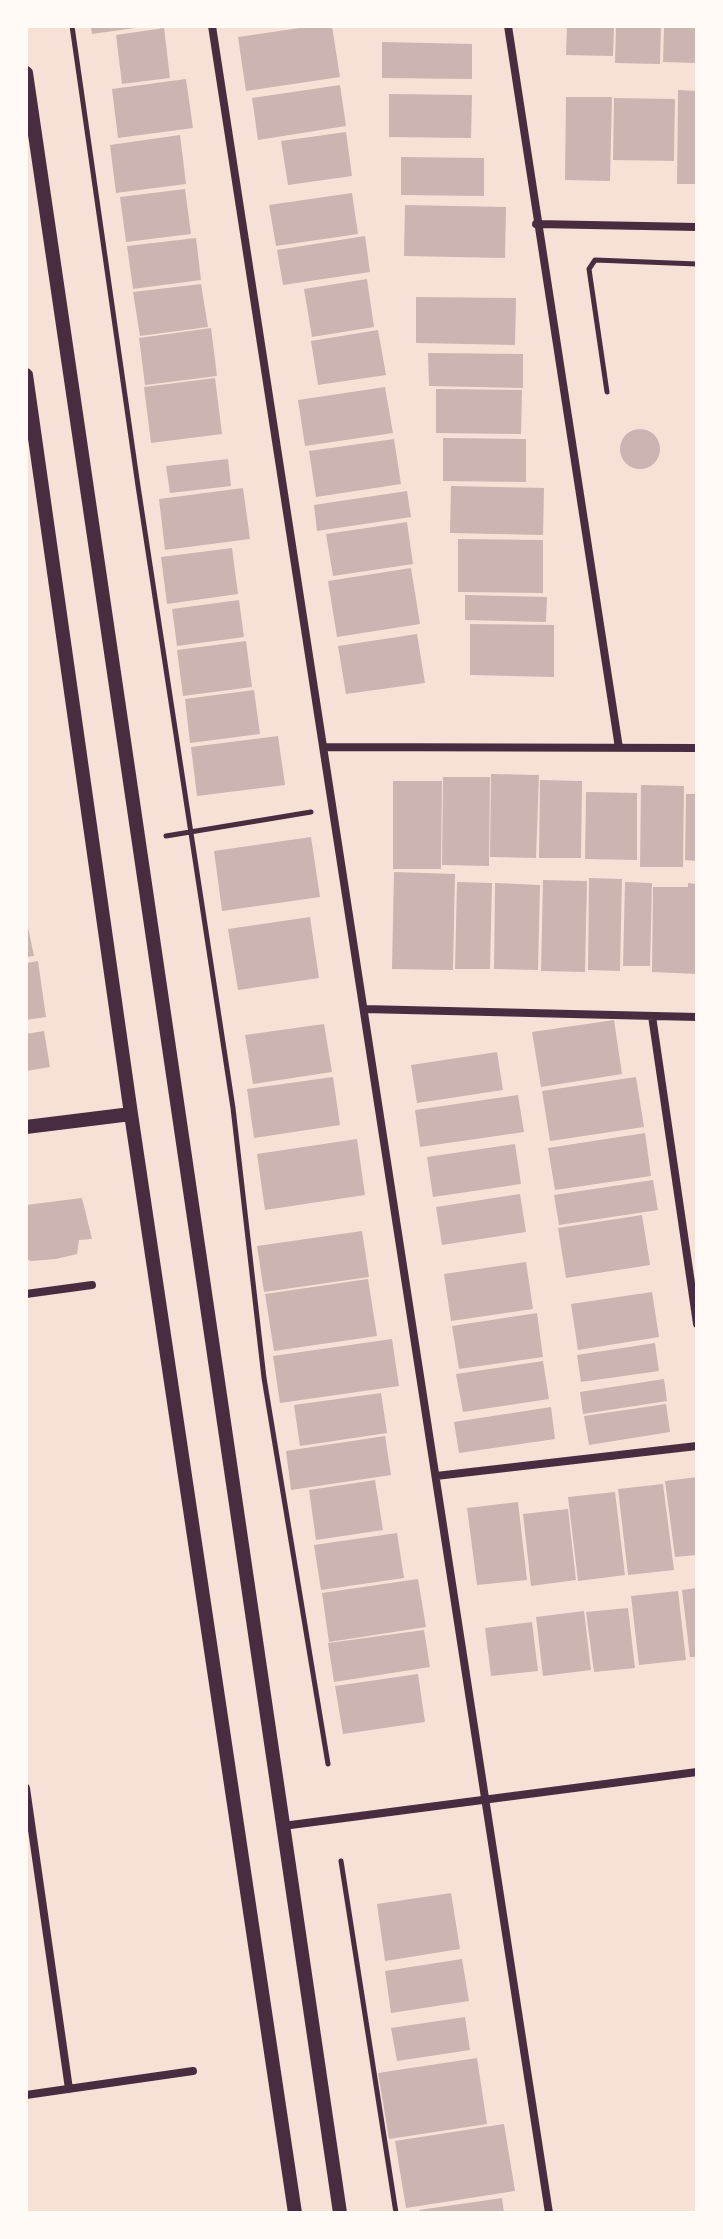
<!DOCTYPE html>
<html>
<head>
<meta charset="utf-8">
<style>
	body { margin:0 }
	#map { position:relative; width:723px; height:2239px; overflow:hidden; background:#f7e1d7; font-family:Ubuntu,sans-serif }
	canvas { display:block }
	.frame { position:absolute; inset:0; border:28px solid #fffaf5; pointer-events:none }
</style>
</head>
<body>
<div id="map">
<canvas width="723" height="2239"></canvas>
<div class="frame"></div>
</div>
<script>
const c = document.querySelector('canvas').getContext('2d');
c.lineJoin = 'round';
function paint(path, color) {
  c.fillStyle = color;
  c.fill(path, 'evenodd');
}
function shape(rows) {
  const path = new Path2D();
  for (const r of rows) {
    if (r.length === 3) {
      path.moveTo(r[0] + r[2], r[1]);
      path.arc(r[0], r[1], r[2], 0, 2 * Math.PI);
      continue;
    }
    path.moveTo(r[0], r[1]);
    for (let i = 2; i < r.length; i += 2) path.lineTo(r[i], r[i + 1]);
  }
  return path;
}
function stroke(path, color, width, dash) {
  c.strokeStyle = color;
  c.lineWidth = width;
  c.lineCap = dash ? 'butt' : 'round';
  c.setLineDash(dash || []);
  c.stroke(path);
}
paint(shape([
	[91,26,135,26,135,28,92,34],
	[313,26,332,26,340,77,246,91,238,37],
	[567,26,614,26,613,56,566,55],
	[616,26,661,26,660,64,615,63],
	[664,26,697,26,697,63,663,62],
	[164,28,170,78,122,84,116,35],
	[382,42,472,44,472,79,382,78],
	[186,79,193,128,118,138,112,89],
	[340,85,346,126,258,140,252,98],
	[678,90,697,91,697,184,677,184],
	[389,94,472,95,471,138,389,137],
	[566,97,612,97,610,181,565,180],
	[614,98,675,99,674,161,613,160],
	[346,132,352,176,288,185,281,141],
	[180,135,186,184,116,193,110,145],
	[401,157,484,158,484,196,401,195],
	[185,189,191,234,126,242,120,197],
	[352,193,358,234,276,246,269,205],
	[405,205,506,207,505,258,404,256],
	[365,236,370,272,283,285,277,250],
	[196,238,201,280,133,289,127,246],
	[367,279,374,327,312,337,304,289],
	[201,284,208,327,140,336,133,292],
	[416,297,516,298,515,345,416,343],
	[211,328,217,376,145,385,139,338],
	[378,330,386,375,318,385,311,341],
	[428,353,523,354,523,388,429,386],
	[215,378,222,434,151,443,144,387],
	[385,387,393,433,305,446,298,400],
	[436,389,522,390,521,434,436,433],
	[640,449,20],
	[443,438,526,439,526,482,443,481],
	[394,439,401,484,316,497,309,451],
	[228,459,231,486,170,493,166,466],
	[451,486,544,488,543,535,450,533],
	[243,488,250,539,165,550,159,499],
	[407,491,411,517,317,531,314,505],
	[407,522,413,564,333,576,326,534],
	[458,539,543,540,543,593,458,592],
	[232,548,238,594,167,604,161,557],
	[411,568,420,624,337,637,328,581],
	[465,595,547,597,546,622,465,620],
	[239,600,244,637,177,646,172,609],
	[470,624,554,625,554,677,470,675],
	[417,634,425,683,346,694,338,646],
	[246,641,252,687,183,696,177,650],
	[254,690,260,734,190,743,185,699],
	[278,736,285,785,197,796,191,747],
	[491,774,539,775,536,858,490,857],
	[443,777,490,777,489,866,442,865],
	[540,780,582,781,581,858,539,858],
	[393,781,442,781,441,869,393,869],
	[641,785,684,786,683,867,640,867],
	[586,792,637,793,637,860,585,859],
	[686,794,697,794,697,861,685,860],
	[311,837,320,897,222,911,214,851],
	[394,872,455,874,453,970,392,969],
	[589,878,622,879,620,971,588,970],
	[543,880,587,881,585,972,541,971],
	[457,882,492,883,490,969,455,969],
	[625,882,652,883,650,966,623,966],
	[495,883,540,885,538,970,494,969],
	[688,883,697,884,697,974,652,972,653,887,688,887],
	[26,917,34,956,26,957],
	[310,917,319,978,238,990,228,929],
	[38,961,46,1017,26,1020,26,963],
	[614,1020,622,1074,541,1087,532,1032],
	[324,1024,332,1072,253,1084,245,1035],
	[44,1031,50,1067,26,1071,26,1034],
	[497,1052,503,1090,417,1103,411,1065],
	[333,1077,340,1125,254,1138,247,1089],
	[636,1077,644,1127,550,1141,542,1091],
	[518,1095,524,1132,420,1147,415,1110],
	[645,1133,651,1176,555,1190,548,1148],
	[357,1139,365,1195,265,1210,257,1154],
	[515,1144,521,1184,433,1197,427,1157],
	[653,1180,658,1210,559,1225,554,1195],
	[520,1194,526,1232,442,1245,436,1207],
	[82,1198,92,1239,79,1240,77,1254,56,1259,31,1261,26,1259,26,1205],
	[642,1215,650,1265,566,1278,558,1228],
	[362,1231,369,1277,264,1292,257,1246],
	[526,1262,533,1309,451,1321,444,1274],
	[368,1279,377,1336,274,1351,265,1294],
	[652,1292,659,1337,578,1350,571,1304],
	[537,1313,543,1357,459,1369,452,1326],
	[392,1339,399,1386,280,1403,273,1356],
	[655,1343,659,1371,581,1382,577,1355],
	[543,1361,549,1399,463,1412,456,1374],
	[664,1379,667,1401,583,1414,580,1392],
	[381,1393,387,1433,300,1446,294,1405],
	[666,1404,670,1432,589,1445,584,1416],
	[551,1407,555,1439,459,1453,454,1422],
	[385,1436,391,1475,291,1490,286,1451],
	[697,1477,697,1555,675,1557,665,1481],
	[375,1480,383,1530,316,1540,309,1490],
	[663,1484,674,1570,628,1575,618,1489],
	[615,1492,625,1575,578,1581,568,1497],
	[518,1502,527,1580,477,1585,467,1508],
	[568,1509,576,1580,531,1586,523,1514],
	[397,1533,404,1578,321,1590,314,1545],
	[418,1579,426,1627,329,1642,322,1593],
	[697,1588,697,1657,690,1657,682,1590],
	[678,1591,686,1660,639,1665,631,1596],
	[628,1608,635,1668,594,1672,586,1612],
	[584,1611,591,1670,543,1676,536,1617],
	[532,1622,538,1671,491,1676,485,1628],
	[424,1630,430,1667,334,1682,328,1643],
	[418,1674,425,1722,343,1734,335,1686],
	[451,1893,460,1949,385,1961,377,1904],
	[462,1959,469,2001,391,2013,385,1971],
	[465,2017,470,2050,397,2061,391,2028],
	[477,2058,487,2124,389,2139,378,2073],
	[504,2124,515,2191,406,2208,395,2141],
	[502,2198,504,2213,420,2213,419,2210]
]), '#ccb4b1');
stroke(shape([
	[72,26,138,486,233,1108,264,1378,328,1764],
	[607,392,589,269,595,260,697,264],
	[166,836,311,812],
	[341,1861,396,2213]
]), '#4a2c40', 5);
stroke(shape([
	[212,26,549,2213],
	[508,26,619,748],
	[536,224,697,227],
	[324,747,697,748],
	[364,1009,697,1017],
	[652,1016,697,1324],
	[26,1294,92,1285],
	[436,1476,697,1446],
	[26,1788,69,2089],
	[283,1826,697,1772],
	[26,2095,193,2071]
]), '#4a2c40', 8);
stroke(shape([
	[26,73,340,2213],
	[26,375,131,1114,295,2213],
	[26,1127,131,1114]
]), '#4a2c40', 14);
</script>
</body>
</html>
